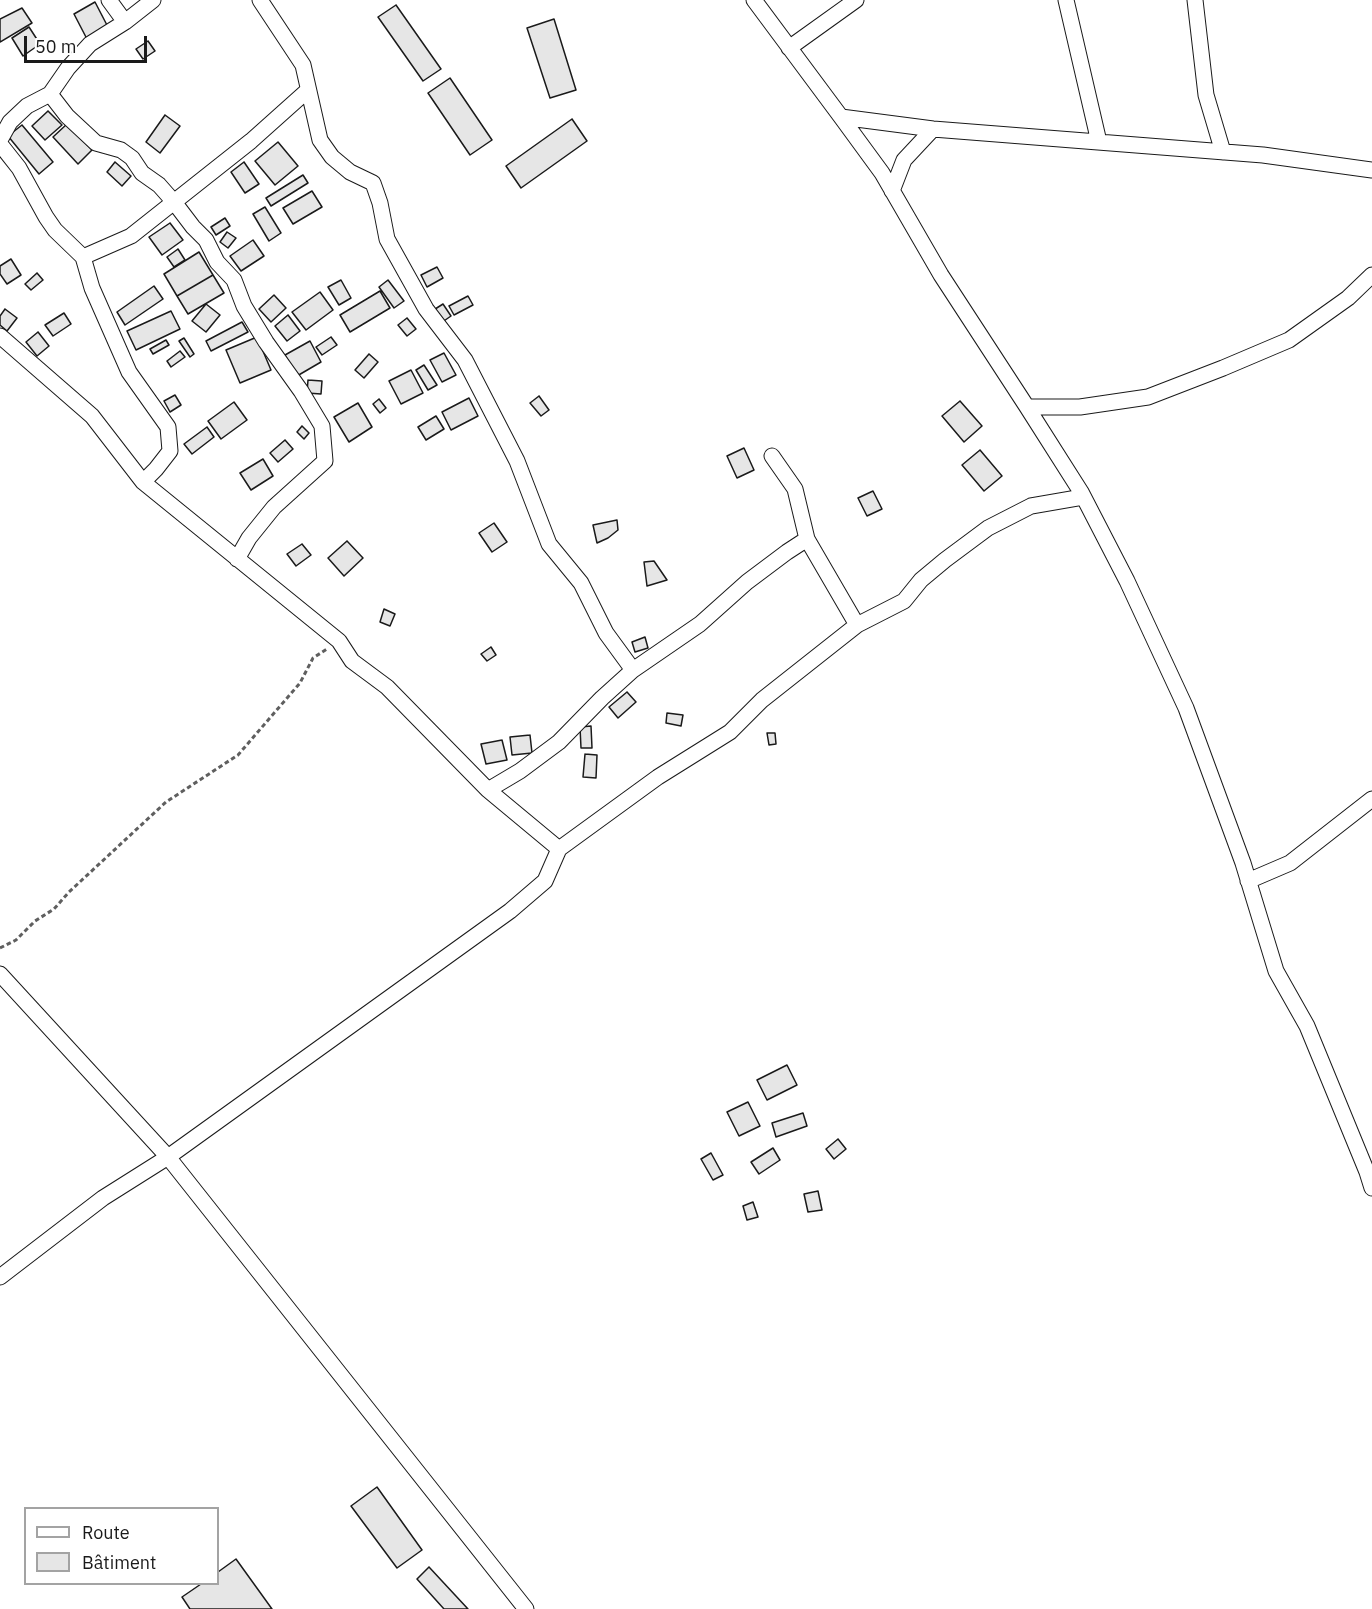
<!DOCTYPE html>
<html>
<head>
<meta charset="utf-8">
<style>
	body { margin:0 }
	#map { position:relative; width:1372px; height:1609px; overflow:hidden; background:#fff; font-family:"IBM Plex Sans",sans-serif }
	canvas { display:block }
	.legend { position:absolute; left:24px; top:1507px; width:195px; height:78px; box-sizing:border-box; background:#fff; border:2px solid #a3a3a3; margin:0; padding:8px 10px; list-style:none; font-size:18px; color:#1a1a1a }
	.legend li { display:flex; align-items:center; gap:12px; height:30px }
	.legend b { width:30px; border:2px solid #a3a3a3 }
	.scale { position:absolute; left:24px; top:36px; width:123px; height:27px; box-sizing:border-box; border:3px solid #1a1a1a; border-top:0; padding-left:8px; font-size:18px; line-height:21px; white-space:nowrap; color:#1a1a1a; -webkit-text-stroke:4px #fff; paint-order:stroke }
</style>
</head>
<body>
<div id="map">
<canvas width="1372" height="1609"></canvas>
<ul class="legend">
<li><b style="height:8px;background:#fff"></b>Route</li>
<li><b style="height:16px;background:#e6e6e6"></b>Bâtiment</li>
</ul>
<div class="scale">50 m</div>
</div>
<script>
const c = document.querySelector('canvas').getContext('2d');
c.lineJoin = 'round';
function paint(path, color) {
  c.fillStyle = color;
  c.fill(path, 'evenodd');
}
function shape(rows) {
  const path = new Path2D();
  for (const r of rows) {
    path.moveTo(r[0], r[1]);
    for (let i = 2; i < r.length; i += 2) path.lineTo(r[i], r[i + 1]);
  }
  return path;
}
function stroke(path, color, width, dash) {
  c.strokeStyle = color;
  c.lineWidth = width;
  c.lineCap = dash ? 'butt' : 'round';
  c.setLineDash(dash || []);
  c.stroke(path);
}
const building = shape([
	[95,2,109,29,88,41,74,14,95,2],
	[396,5,441,69,423,81,378,17,396,5],
	[22,8,32,23,0,42,0,19,22,8],
	[554,19,576,90,550,98,527,28,554,19],
	[29,27,40,44,23,56,12,38,29,27],
	[148,41,155,51,143,59,136,49,148,41],
	[450,78,492,140,470,155,428,93,450,78],
	[48,111,62,125,45,140,32,126,48,111],
	[165,115,180,126,160,153,146,142,165,115],
	[572,119,587,141,521,188,506,166,572,119],
	[67,124,92,150,78,164,53,137,67,124],
	[22,125,53,162,39,174,8,136,22,125],
	[278,142,298,166,275,185,255,161,278,142],
	[115,162,131,176,122,186,107,172,115,162],
	[244,162,259,184,245,193,231,172,244,162],
	[303,175,308,183,271,206,266,198,303,175],
	[312,191,322,207,293,224,283,208,312,191],
	[265,207,281,233,269,241,253,214,265,207],
	[225,218,230,226,216,235,211,227,225,218],
	[170,223,183,240,162,255,149,237,170,223],
	[227,232,236,238,228,248,220,242,227,232],
	[253,240,264,256,241,271,230,256,253,240],
	[178,249,185,260,174,267,167,257,178,249],
	[199,252,213,275,177,296,164,274,199,252],
	[11,259,21,275,7,284,0,274,0,266,11,259],
	[437,267,443,278,427,287,421,275,437,267],
	[37,273,43,280,31,290,25,284,37,273],
	[213,275,224,293,188,314,177,296,213,275],
	[341,280,351,298,339,305,328,287,341,280],
	[388,280,404,301,394,308,379,287,388,280],
	[154,286,163,299,125,325,117,312,154,286],
	[380,291,390,308,350,332,340,315,380,291],
	[320,292,333,310,306,330,292,312,320,292],
	[274,295,286,308,271,322,259,309,274,295],
	[468,296,473,305,454,315,449,306,468,296],
	[206,304,220,315,206,332,192,321,206,304],
	[443,304,451,316,441,323,432,311,443,304],
	[5,309,17,318,7,331,0,325,0,316,5,309],
	[171,311,180,329,136,350,127,331,171,311],
	[64,313,71,324,53,336,45,325,64,313],
	[288,315,300,331,287,341,275,326,288,315],
	[407,318,416,329,407,336,398,325,407,318],
	[242,322,248,332,211,351,206,341,242,322],
	[38,332,49,346,37,356,26,342,38,332],
	[257,337,271,370,240,383,226,350,257,337],
	[331,337,337,345,322,355,316,347,331,337],
	[184,338,194,354,190,357,179,341,184,338],
	[166,340,169,345,153,354,150,349,166,340],
	[310,341,321,362,297,376,285,355,310,341],
	[180,351,185,357,171,367,167,361,180,351],
	[444,353,456,375,442,382,430,360,444,353],
	[369,354,378,362,364,378,355,370,369,354],
	[424,365,437,385,428,390,416,370,424,365],
	[411,370,423,393,401,404,389,381,411,370],
	[308,380,322,381,321,394,307,393,308,380],
	[175,395,181,405,170,412,164,401,175,395],
	[539,396,549,410,541,416,530,403,539,396],
	[469,398,478,416,451,430,442,412,469,398],
	[379,399,386,408,380,413,373,404,379,399],
	[960,401,982,426,964,442,942,416,960,401],
	[234,402,247,420,221,439,208,421,234,402],
	[358,403,372,427,349,442,334,417,358,403],
	[436,416,444,429,426,440,418,427,436,416],
	[302,426,309,433,304,439,297,432,302,426],
	[207,427,214,437,192,454,184,444,207,427],
	[285,440,293,449,278,462,270,453,285,440],
	[744,448,754,470,737,478,727,456,744,448],
	[980,450,1002,476,984,491,962,465,980,450],
	[263,459,273,476,251,490,240,473,263,459],
	[873,491,882,509,867,516,858,498,873,491],
	[617,520,618,530,608,538,597,543,593,525,617,520],
	[494,523,507,542,492,552,479,533,494,523],
	[347,541,363,558,344,576,328,558,347,541],
	[302,544,311,555,296,566,287,554,302,544],
	[654,561,667,580,647,586,644,562,654,561],
	[384,609,395,614,390,626,380,622,384,609],
	[645,637,648,648,635,652,632,642,645,637],
	[491,647,496,655,487,661,481,654,491,647],
	[627,692,636,702,618,718,609,707,627,692],
	[667,713,683,715,681,726,666,723,667,713],
	[591,726,592,748,581,748,580,727,591,726],
	[767,733,775,733,776,744,769,745,767,733],
	[530,735,532,753,512,755,510,737,530,735],
	[502,740,507,760,486,764,481,744,502,740],
	[585,754,597,755,596,778,583,777,585,754],
	[787,1065,797,1085,767,1100,757,1080,787,1065],
	[748,1102,760,1126,739,1136,727,1112,748,1102],
	[803,1113,807,1126,776,1137,772,1123,803,1113],
	[838,1139,846,1149,834,1159,826,1149,838,1139],
	[773,1148,780,1160,759,1174,751,1162,773,1148],
	[711,1153,723,1175,713,1180,701,1159,711,1153],
	[818,1191,822,1210,808,1212,804,1194,818,1191],
	[753,1202,758,1217,747,1220,743,1206,753,1202],
	[377,1487,422,1550,397,1568,351,1506,377,1487],
	[236,1559,272,1609,190,1609,182,1597,201,1584,218,1584,218,1572,236,1559],
	[429,1567,468,1609,444,1609,417,1579,429,1567]
]);
paint(building, '#e6e6e6');
stroke(building, '#1a1a1a', 1.5);
const minor = shape([
	[109,0,125,22],
	[260,0,303,65,320,140,332,157,350,172,373,183,380,203,387,239,426,309,465,360,517,461,549,544,581,583,606,633,633,670],
	[754,0,841,117,882,173,941,275,1027,407,1081,492,1127,581,1186,708,1243,863,1276,971,1307,1026,1367,1172,1372,1188],
	[1066,0,1099,142],
	[1195,0,1206,95,1223,152],
	[789,48,856,0],
	[50,94,67,116,96,143,121,150,132,158,142,173,159,185,174,202,193,227,206,240,217,262,234,280,244,306,266,342,301,391,322,426,325,461,274,507,249,538,237,559],
	[841,117,933,129,1263,155,1372,170],
	[0,140,10,122,27,106,50,94,68,68,90,44,125,22,153,0],
	[0,144,19,168,46,217,55,230,83,257],
	[892,191,904,160,933,129],
	[0,336,92,416,143,482,339,641,352,661,387,687,488,790,559,849,545,881,510,911,168,1157,103,1198,0,1277],
	[1027,407,1080,407,1148,397,1223,368,1289,340,1348,298,1372,275],
	[772,456,795,489,807,539,857,625],
	[143,482,156,469,170,451,168,427,129,372,92,288,83,257,131,236,251,141,308,90],
	[488,790,520,771,559,742,602,698,633,670,700,624,747,582,787,552,807,539],
	[559,849,658,777,730,732,762,700,857,625,904,601,921,580,945,560,988,528,1031,506,1083,497],
	[1248,881,1290,863,1372,799],
	[0,974,168,1157,526,1609]
]);
stroke(minor, '#1a1a1a', 17);
stroke(shape([
	[0,948,16,940,35,921,54,909,69,892,166,802,238,755,300,683,313,658,327,649]
]), '#5f5f5f', 3, [4.5, 3]);
stroke(minor, '#fff', 15);
</script>
</body>
</html>
